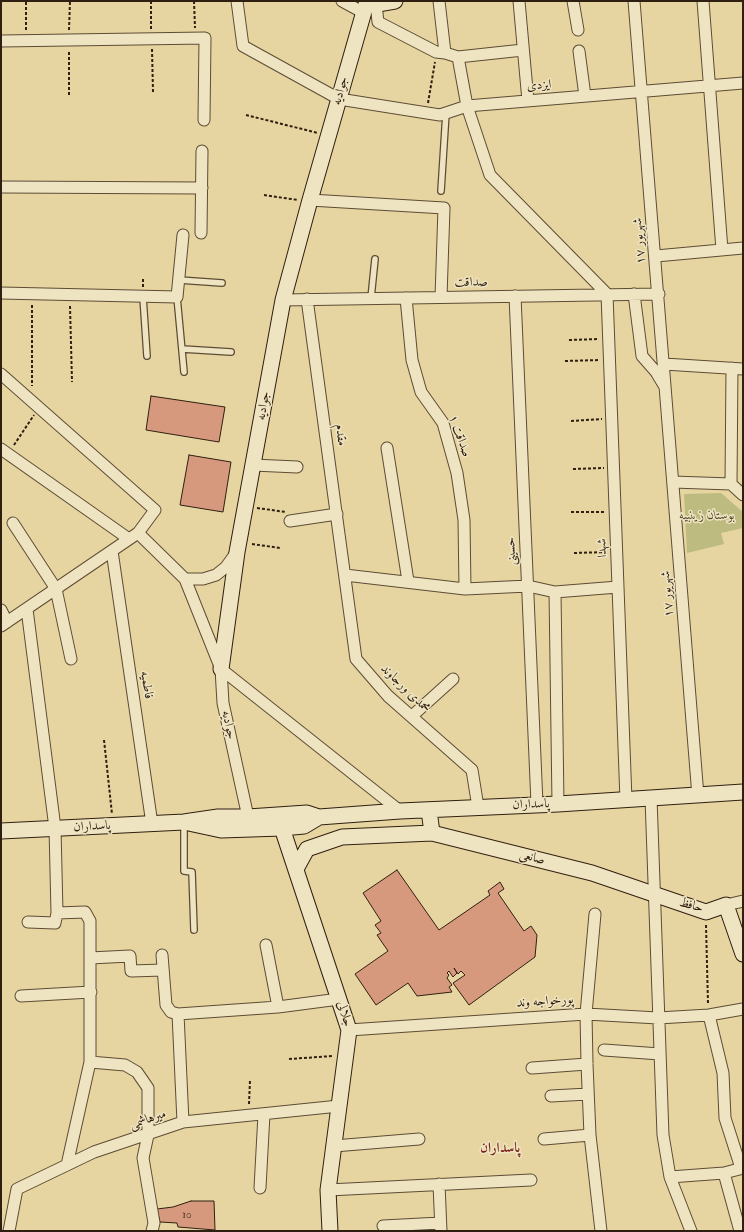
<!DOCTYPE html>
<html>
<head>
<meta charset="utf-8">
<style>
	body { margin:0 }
	#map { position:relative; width:744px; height:1232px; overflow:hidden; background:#e6d5a1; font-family:"IM FELL Double Pica",serif }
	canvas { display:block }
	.frame { position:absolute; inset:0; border:2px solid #2f1f10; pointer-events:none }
</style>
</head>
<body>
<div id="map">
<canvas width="744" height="1232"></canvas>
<div class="frame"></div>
</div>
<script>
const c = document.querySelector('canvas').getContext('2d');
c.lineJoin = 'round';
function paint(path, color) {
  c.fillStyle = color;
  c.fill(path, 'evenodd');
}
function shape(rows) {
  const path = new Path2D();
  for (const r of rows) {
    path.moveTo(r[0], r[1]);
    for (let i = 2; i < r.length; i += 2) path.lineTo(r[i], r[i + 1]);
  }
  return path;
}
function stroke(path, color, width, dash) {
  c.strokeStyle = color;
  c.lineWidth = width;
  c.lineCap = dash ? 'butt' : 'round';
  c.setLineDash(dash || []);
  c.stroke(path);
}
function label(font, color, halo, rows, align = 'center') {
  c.font = font + ' "IM FELL Double Pica",Amiri,serif';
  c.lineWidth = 3;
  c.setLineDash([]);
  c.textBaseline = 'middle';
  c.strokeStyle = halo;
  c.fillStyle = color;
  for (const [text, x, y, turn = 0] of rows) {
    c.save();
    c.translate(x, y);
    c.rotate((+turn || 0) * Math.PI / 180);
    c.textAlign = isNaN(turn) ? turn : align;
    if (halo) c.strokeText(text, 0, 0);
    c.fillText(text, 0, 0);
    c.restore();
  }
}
paint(shape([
	[721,493,743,512,743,528,721,533,724,544,687,553,684,494]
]), '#bdbb7f');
const building = shape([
	[151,396,225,407,219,442,146,430,151,396],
	[189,455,231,462,223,512,180,505,189,455],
	[397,870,439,930,490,895,488,891,500,882,504,889,498,893,524,931,531,926,537,935,535,957,469,1005,453,983,465,975,461,971,458,974,454,968,457,973,453,977,449,971,447,973,449,975,447,978,452,985,449,987,452,992,417,996,408,983,376,1005,355,974,388,951,377,935,381,933,375,925,381,921,363,893,397,870],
	[191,1201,214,1201,215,1230,178,1227,177,1223,160,1222,157,1209,173,1207,191,1201]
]);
paint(building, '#d7997e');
stroke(building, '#2f1f10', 1);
const lane = shape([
	[441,191,446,113],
	[179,280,222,283],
	[143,297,147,356],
	[177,297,184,372],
	[371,298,375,259],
	[182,349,231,352],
	[184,822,184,871,192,872,194,930]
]);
const street = shape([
	[237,1,243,46,339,99,427,113,440,115,467,106,743,83],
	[342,1,364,13],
	[439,1,445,53],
	[519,1,528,101],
	[573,1,578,30],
	[634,1,698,796],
	[703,1,722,250],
	[376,4,378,22,436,52,445,53,458,57,523,50],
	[1,41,205,38,204,120],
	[579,51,585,96],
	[458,57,467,106,490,175,607,294,626,800],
	[1,187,202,188],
	[310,200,444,208,441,297],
	[201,233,202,151],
	[656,256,743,248],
	[1,293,177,297,183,235],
	[634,294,642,356,656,372,665,387],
	[515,296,537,804],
	[406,298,412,360,421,392,443,423,457,473,464,520,465,589],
	[307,299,356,659,388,696,472,770,478,807],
	[283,300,659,294],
	[664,364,743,369],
	[1,374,155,510,138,533,1,626],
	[387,448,408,581],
	[1,449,129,539],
	[253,465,297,467],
	[673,482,731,484,732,368],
	[731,484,743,495],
	[290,521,337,514],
	[13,523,56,589,71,659],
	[138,533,185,579,221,669,223,703,248,817],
	[112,551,152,824],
	[345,575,465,589,528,586,555,592,618,587],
	[185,579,203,579,216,575,226,567,236,553],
	[555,592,558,804],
	[27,609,55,828,57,913,85,912,90,921,90,1062],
	[1,610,7,622],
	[221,669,400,811],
	[412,716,453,679],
	[651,798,663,1135,670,1177,691,1231],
	[726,905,743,901],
	[595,914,586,1014,587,1064,590,1135,601,1231],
	[28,922,55,923,57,913],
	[266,945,278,1007],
	[162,955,166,1005,171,1012,178,1014,278,1007,339,999],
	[90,958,130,956,131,971,163,970],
	[21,996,91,992],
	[178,1014,183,1122],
	[709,1015,723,1073,725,1118,741,1168],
	[349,1030,586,1014,658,1018,709,1015,743,1009],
	[604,1050,660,1054],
	[532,1068,587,1064],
	[551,1096,588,1094],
	[544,1139,590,1135],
	[334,1146,419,1139],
	[67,1165,90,1062,125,1065,137,1072,148,1088,148,1135,143,1158,154,1223,152,1231],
	[724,1173,740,1231],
	[670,1177,724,1173,743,1168],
	[439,1184,441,1231],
	[260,1188,264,1114],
	[328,1190,531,1180],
	[383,1226,440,1223],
	[9,1231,17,1189,94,1152,183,1122,339,1106]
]);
const secondary = shape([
	[366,6,395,1],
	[221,669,237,552,283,300,310,200,367,1],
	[429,810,432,833,592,873,706,912,726,905,743,954],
	[184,822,221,830,282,828,304,826,319,817,400,811,558,804,743,792],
	[282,828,349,1030,328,1190,330,1231],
	[1,831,184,822,218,817,248,817,307,813,319,817],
	[296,869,307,849,342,837,432,833]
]);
stroke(lane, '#5d4c34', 8);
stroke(street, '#5d4c34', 13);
stroke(secondary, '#2f1f10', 17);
stroke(shape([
	[151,1,151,29],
	[194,1,195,28],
	[26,30,26,1],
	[69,30,70,1],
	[152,49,153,92],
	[69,95,69,50],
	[428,103,435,62],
	[246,115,318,133],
	[264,195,298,200],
	[143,287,143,278],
	[32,305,32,386],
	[70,306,72,382],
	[569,340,598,339],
	[565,361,600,360],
	[571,421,602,419],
	[14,445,34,415],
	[573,469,604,468],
	[257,508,286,512],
	[571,512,604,512],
	[252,544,280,548],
	[574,553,607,552],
	[104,740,112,814],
	[706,925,708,1004],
	[289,1059,333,1056],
	[249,1104,250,1080]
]), '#2f1f10', 2, [3, 2]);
stroke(lane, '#efe4c2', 5.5);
stroke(street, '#efe4c2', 11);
stroke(secondary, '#efe4c2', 15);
label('11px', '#593e2c', null, [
	["10",187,1216]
]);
label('13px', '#2f1f10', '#efe4c2', [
	["ایزدی",539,86,-5],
	["جوادیه",341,91,-74],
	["۱۷ شهریور",640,241,-95],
	["صداقت",471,283,-1],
	["جوادیه",264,406,-80],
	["مقدم",340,435,82],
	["صداقت ۱",459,436,70],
	["شهدا",603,548,-92],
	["حسینی",512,551,-92],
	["۱۷ شهریور",668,594,-95],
	["فاطمیه",146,685,81],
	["محمدی ورجاوند",405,689,44],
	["جوادیه",228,725,78],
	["پاسداران",531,805,-2],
	["پاسداران",92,827,-3],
	["صانعی",532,858,14],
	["حافظ",691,906,15],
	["پورخواجه وند",545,1002,-4],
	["جلالی",344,1014,73],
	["میرهاشمی",148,1120,-19]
]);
label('italic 13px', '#52462c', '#efe4c2', [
	["بوستان زینبیه",707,516]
]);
label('bold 14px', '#7a1f14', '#efe4c2', [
	["پاسداران",500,1149]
]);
</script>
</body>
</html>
